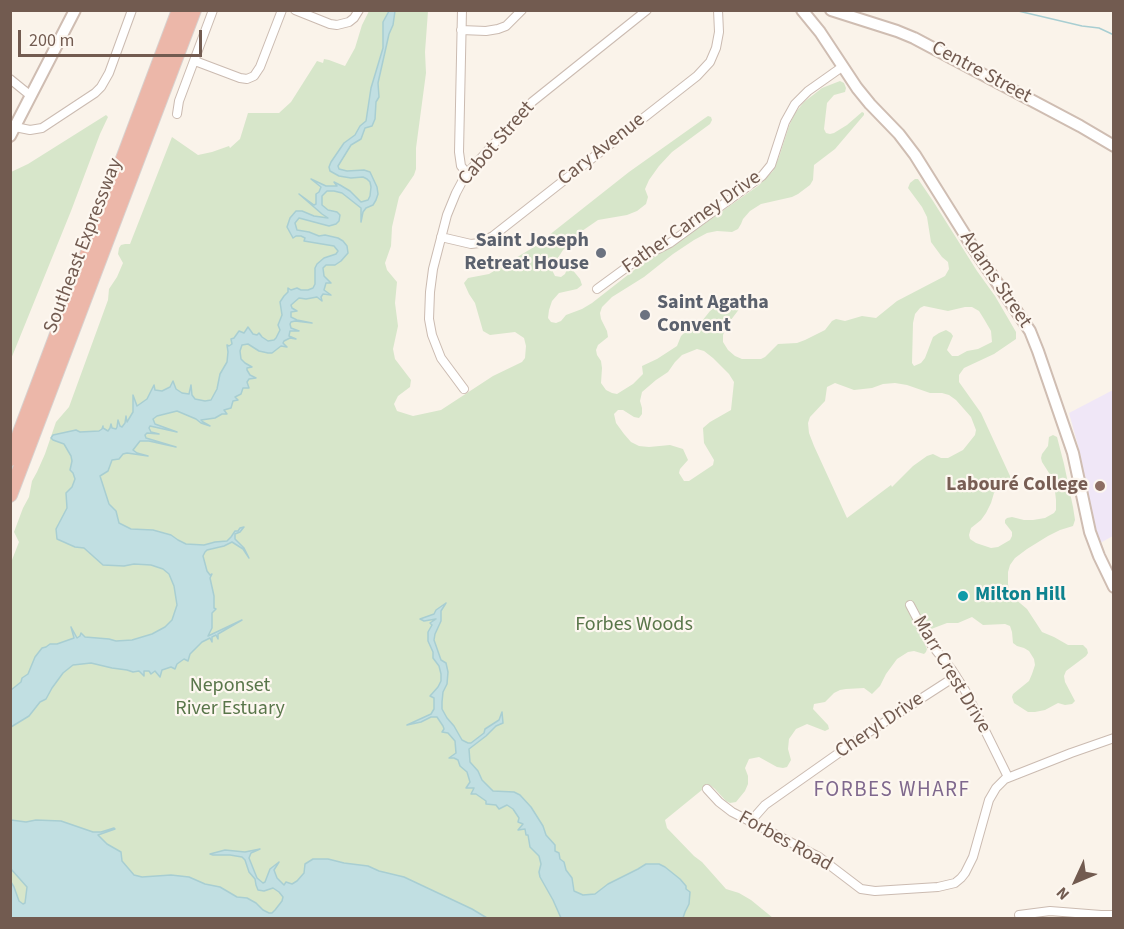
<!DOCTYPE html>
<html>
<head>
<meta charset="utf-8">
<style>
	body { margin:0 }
	#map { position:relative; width:1124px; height:929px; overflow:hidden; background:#faf3ea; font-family:"Source Sans 3",sans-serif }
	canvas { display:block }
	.frame { position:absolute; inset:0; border:12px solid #725b50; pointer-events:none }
	.north { position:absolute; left:1046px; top:851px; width:60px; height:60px; -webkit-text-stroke:4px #fdf7f0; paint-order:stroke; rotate:226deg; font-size:16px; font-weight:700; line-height:24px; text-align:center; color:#725b50 }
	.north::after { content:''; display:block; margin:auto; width:21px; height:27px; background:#725b50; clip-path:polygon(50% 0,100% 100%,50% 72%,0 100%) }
	.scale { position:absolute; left:18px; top:30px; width:184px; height:27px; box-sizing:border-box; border:3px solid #725b50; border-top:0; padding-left:8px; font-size:18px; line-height:21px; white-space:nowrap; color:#725b50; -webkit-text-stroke:4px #fdf7f0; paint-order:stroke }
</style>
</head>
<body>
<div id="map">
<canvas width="1124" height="929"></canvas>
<div class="frame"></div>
<div class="north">N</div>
<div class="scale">200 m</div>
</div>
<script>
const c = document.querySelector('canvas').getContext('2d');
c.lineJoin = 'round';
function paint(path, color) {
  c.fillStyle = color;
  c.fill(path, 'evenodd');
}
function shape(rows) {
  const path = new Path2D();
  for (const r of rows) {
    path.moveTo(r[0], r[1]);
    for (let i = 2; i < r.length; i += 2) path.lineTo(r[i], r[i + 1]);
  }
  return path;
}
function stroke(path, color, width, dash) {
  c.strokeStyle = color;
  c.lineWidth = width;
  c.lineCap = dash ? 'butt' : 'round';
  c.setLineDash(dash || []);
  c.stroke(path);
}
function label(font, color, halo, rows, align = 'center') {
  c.font = font + ' "Source Sans 3",sans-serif';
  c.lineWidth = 4.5;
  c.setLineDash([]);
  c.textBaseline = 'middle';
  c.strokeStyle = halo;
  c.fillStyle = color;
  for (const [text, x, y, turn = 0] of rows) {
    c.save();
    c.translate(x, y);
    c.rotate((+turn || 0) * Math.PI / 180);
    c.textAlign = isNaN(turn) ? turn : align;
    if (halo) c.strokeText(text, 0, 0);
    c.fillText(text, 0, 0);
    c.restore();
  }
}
paint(shape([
	[1113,390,1113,536,1100,543,1093,519,1080,453,1069,413]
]), '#f0e7f7');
paint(shape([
	[369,11,428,11,425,52,426,73,416,148,416,169,414,175,399,197,392,227,391,246,385,263,387,270,397,282,395,303,398,326,393,349,395,359,411,380,410,387,398,396,394,404,397,411,413,416,441,410,493,376,522,362,525,358,526,346,524,338,515,332,490,335,483,331,475,303,469,294,464,283,468,278,489,274,534,247,629,172,705,118,708,116,711,117,712,120,710,124,672,152,659,166,649,180,645,189,648,197,646,204,637,211,627,215,598,220,582,231,563,250,552,267,553,272,555,276,561,277,565,274,567,269,571,268,580,279,582,285,577,289,559,293,552,301,549,310,548,318,551,322,556,323,561,321,566,315,582,309,592,303,647,260,671,247,758,186,773,171,779,157,789,126,795,113,804,102,822,88,840,81,844,83,846,88,845,92,834,95,827,103,824,129,826,133,830,134,834,133,847,125,862,112,864,113,864,115,835,149,814,165,813,180,810,185,798,194,792,197,761,204,750,211,743,219,741,224,738,229,732,232,717,231,707,233,694,240,673,254,644,277,612,297,602,307,600,313,601,319,607,331,608,337,598,345,596,350,597,355,601,361,602,368,601,383,606,390,612,393,617,394,633,384,643,374,642,366,657,359,677,346,681,336,686,331,702,321,710,311,719,304,728,299,735,299,739,303,740,308,727,325,723,335,723,342,728,350,735,356,742,359,761,359,765,357,778,344,797,343,805,340,825,330,832,321,836,319,845,321,862,316,876,318,897,301,945,276,949,269,948,262,942,257,931,242,927,217,922,207,908,188,910,183,915,179,918,179,933,201,977,271,995,296,1016,332,1016,339,994,354,964,368,959,375,959,382,981,413,1010,476,1010,480,998,488,994,493,991,503,986,513,981,520,971,528,969,535,970,539,976,543,991,548,998,547,1010,540,1012,536,1012,532,1005,523,1005,520,1007,518,1012,517,1024,520,1033,520,1045,518,1054,513,1056,510,1056,500,1054,483,1049,473,1042,462,1041,458,1042,454,1048,446,1049,437,1053,435,1057,437,1064,464,1073,507,1075,520,1073,526,1060,530,1048,536,1027,549,1015,558,1010,565,1008,572,1008,584,1009,590,1014,598,1027,609,1042,632,1054,637,1068,645,1083,645,1087,649,1088,653,1086,656,1066,671,1064,676,1065,682,1075,701,1072,704,1065,705,1058,703,1045,710,1035,712,1028,712,1014,703,1012,697,1013,694,1029,681,1032,674,1035,665,1034,659,1029,651,1024,648,1017,646,1013,643,1012,632,1010,626,1005,624,983,625,972,617,958,623,947,623,926,631,923,634,922,637,927,649,926,652,924,654,914,651,908,652,897,659,886,674,880,686,872,694,864,688,846,689,840,690,834,693,825,702,814,704,813,709,828,725,829,729,825,731,807,724,796,729,789,739,788,749,791,760,787,767,783,768,777,767,759,757,749,759,745,768,748,776,748,784,745,791,736,802,730,803,726,801,715,789,710,785,708,785,665,820,667,828,694,856,702,862,726,889,739,893,751,900,773,918,11,918,10,565,19,542,14,532,23,508,29,497,32,481,37,472,45,454,56,422,69,407,108,300,109,289,117,277,123,263,118,254,119,248,121,245,125,244,130,244,172,137,198,155,212,152,229,146,230,148,240,139,248,113,279,113,291,102,317,61,323,63,324,59,329,60,345,66,355,48,362,25],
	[924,306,948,311,965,307,972,307,979,311,984,319,991,331,992,342,978,349,967,351,958,356,952,356,947,350,953,336,951,333,946,330,939,333,933,337,925,358,921,363,914,366,912,363,913,323,915,314,920,308],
	[697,349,704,351,713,358,729,374,734,382,731,410,710,422,703,428,704,443,714,460,713,465,689,481,684,481,679,473,680,469,688,460,683,449,670,445,649,447,639,446,631,442,624,434,616,423,614,414,618,410,623,410,634,417,639,418,642,414,642,408,640,401,642,392,656,380,668,372,675,362,682,355],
	[835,383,854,390,872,388,883,384,895,383,907,385,930,393,942,393,949,395,956,400,971,417,976,430,975,435,963,450,948,458,941,458,933,454,927,456,913,466,892,487,891,485,847,518,814,446,809,433,808,423,810,417,825,401,827,387],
	[106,115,108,117,100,134,71,211,11,359,11,172,28,164]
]), '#d7e6ca');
const water = shape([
	[389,11,395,11,393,25,389,34,378,83,379,97,376,102,375,119,372,126,365,128,361,139,351,145,338,166,339,169,347,171,364,170,370,172,377,187,378,194,376,200,373,205,366,208,363,212,361,222,361,208,342,193,334,191,327,191,322,196,322,205,328,210,337,212,340,215,339,221,336,224,329,226,299,218,295,223,297,230,309,232,319,236,325,235,338,238,343,241,347,246,348,253,341,261,335,265,326,265,323,268,324,276,331,283,326,283,324,290,331,295,323,294,321,297,322,301,317,297,306,299,299,298,291,305,292,308,297,311,291,312,291,317,297,320,312,323,295,321,291,322,290,324,291,328,299,331,290,331,289,336,296,339,290,338,284,341,283,343,287,347,281,346,272,353,268,353,259,351,248,344,242,345,240,351,241,359,245,363,252,367,247,368,247,370,250,375,256,378,249,379,247,382,249,388,243,388,241,394,235,397,238,400,233,401,231,408,224,410,227,414,222,414,215,418,201,420,203,422,210,426,201,423,196,419,177,411,157,416,153,419,155,424,177,432,150,426,149,428,151,432,159,434,147,433,145,435,146,438,176,447,149,441,140,441,133,450,137,453,148,456,127,453,123,454,119,459,112,460,108,471,100,476,109,504,116,511,119,523,131,529,153,530,171,535,178,540,186,544,204,545,215,542,227,541,231,537,235,531,238,531,240,528,244,527,240,532,235,534,235,539,244,548,249,558,243,549,232,542,224,546,207,550,205,552,203,556,207,571,210,575,212,574,210,578,214,596,214,608,216,609,212,613,212,628,208,636,242,620,218,634,218,639,216,635,212,637,212,642,210,638,202,642,190,654,188,661,184,659,177,664,175,669,171,667,162,670,160,677,155,671,151,674,149,671,144,671,144,676,139,671,133,672,127,670,112,668,91,663,73,665,63,673,52,688,46,699,40,702,29,716,11,727,11,690,21,682,22,678,28,674,35,657,42,648,46,647,50,644,57,644,74,638,71,627,77,638,80,636,81,633,85,637,109,639,116,641,132,640,152,634,165,627,172,620,177,605,174,586,169,574,163,569,151,565,134,564,124,566,103,565,84,548,75,547,57,539,56,529,67,508,66,493,72,487,75,479,73,473,70,470,72,461,71,456,64,444,53,440,51,438,53,435,76,430,80,432,99,431,102,429,103,426,103,428,108,431,110,428,111,424,112,428,116,429,117,427,118,420,120,426,122,427,125,423,126,416,127,422,133,412,133,395,137,406,147,399,154,385,155,390,162,391,170,387,173,381,176,389,182,393,189,394,191,385,192,395,195,399,205,401,211,400,217,389,220,374,227,362,228,352,227,345,229,346,232,344,231,339,234,338,239,331,244,333,248,327,253,334,257,335,259,333,262,337,268,341,274,340,276,338,280,330,278,325,282,315,280,302,284,296,288,292,288,288,291,290,297,288,301,290,308,290,313,288,315,284,315,268,317,264,324,258,336,254,338,251,334,246,304,241,305,238,301,236,296,236,293,238,287,227,290,218,296,211,302,211,314,216,328,218,322,214,299,194,314,205,316,204,316,194,319,192,321,187,311,179,326,186,337,186,334,182,340,185,350,191,361,202,368,200,370,196,371,187,370,182,367,179,363,177,351,178,339,176,330,171,329,167,331,162,344,143,355,135,360,126,366,121,371,88,383,48,383,22,389,11],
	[446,603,441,611,441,621,435,634,434,640,441,660,446,663,448,672,447,684,443,692,442,702,442,709,447,718,454,726,462,740,468,743,471,743,484,733,485,729,499,720,502,712,503,723,496,726,486,736,469,749,470,762,478,771,482,780,493,791,514,792,520,795,531,807,543,826,546,835,555,845,555,851,559,853,560,859,564,862,566,870,572,878,574,891,583,895,595,894,608,884,638,869,646,864,659,864,665,867,680,879,686,886,686,889,690,892,689,904,685,912,683,918,561,918,553,900,540,877,539,872,541,864,539,856,530,847,528,835,526,835,525,829,518,830,523,824,518,822,519,818,513,809,507,805,499,809,496,805,486,804,486,801,476,794,471,794,474,788,466,788,470,782,467,772,460,766,458,760,454,758,449,758,456,753,455,741,448,733,442,732,444,729,443,726,437,717,431,717,421,722,407,725,431,714,434,709,434,698,430,696,438,687,441,681,441,674,439,666,433,658,433,652,428,641,428,632,432,625,430,623,436,619,424,621,420,619,434,614,436,610,446,603],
	[11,820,26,822,36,820,61,821,93,832,101,832,114,828,115,829,98,835,107,844,121,852,122,861,134,875,142,877,171,875,189,877,205,884,220,887,237,897,247,898,256,903,263,910,269,913,272,913,275,910,282,901,283,897,279,892,273,888,264,891,258,890,256,885,255,879,249,872,245,860,242,857,230,855,213,855,210,854,225,850,245,852,260,849,251,853,249,858,257,878,263,883,265,882,270,869,279,862,274,870,277,878,284,885,286,882,292,884,297,881,304,873,305,864,313,859,328,859,344,863,368,866,379,871,404,877,472,909,487,918,11,918,11,882,14,887,19,901,23,904,25,903,27,887,11,869,11,820]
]);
paint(water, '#c1dfe2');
stroke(water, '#a8ced2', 1.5);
stroke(shape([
	[1014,10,1082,26,1099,28,1114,35]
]), '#a8ced2', 1.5);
const street = shape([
	[295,10,330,24,337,25,349,22,354,18,359,10],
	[462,10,459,152,461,166,467,173],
	[461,30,486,31,498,29,506,26,522,10],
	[195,61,240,78,247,79,254,76,260,67,282,10],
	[10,79,31,96],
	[177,114,179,101,213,10],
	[15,127,30,130,42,128,95,93,101,87,109,73,132,10],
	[441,237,471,244,479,243,493,236,697,76,710,62,716,48,719,32,718,10],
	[597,289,638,259,670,243,762,176,771,165,785,122,795,104,808,91,842,67],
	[464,389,441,358,432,335,429,319,430,292,433,269,447,215,456,193,464,178,471,169,532,102,647,10],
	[910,605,930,643,952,670,966,692,1008,777],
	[707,789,719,802,732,812,819,857,861,889,875,891,938,887,955,883,961,878,965,873,973,857,989,800,996,788,1005,779,1071,753,1114,738],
	[750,822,765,805,860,738,956,676],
	[1019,915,1050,911,1101,915,1114,915]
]);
const secondary = shape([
	[802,10,820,32,857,88,870,104,899,134,915,155,972,246,1030,331,1038,351,1073,453,1090,532,1099,556,1114,587],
	[831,10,897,31,914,38,1080,126,1114,146],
	[10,136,75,10]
]);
const highway = shape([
	[10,459,179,10],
	[10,495,194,10]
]);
stroke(street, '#cbbbb1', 10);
stroke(secondary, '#cfbdb2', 14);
stroke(highway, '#d8d1ce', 16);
stroke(street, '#fff', 8);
stroke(secondary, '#fff', 10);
stroke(highway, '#ecb7a9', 14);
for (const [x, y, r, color] of [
	[601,253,6,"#6b7280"],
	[645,315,6,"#6b7280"],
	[1100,486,6,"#8d6e63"],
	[963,596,6,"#0f9aa8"]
]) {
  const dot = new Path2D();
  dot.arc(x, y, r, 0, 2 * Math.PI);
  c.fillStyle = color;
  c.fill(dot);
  stroke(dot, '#fdf7f0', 2);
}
label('20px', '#725b50', '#fdf7f0', [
	["Centre Street",981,73,28],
	["Cabot Street",497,144,-49],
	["Cary Avenue",602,150,-38],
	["Father Carney Drive",692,223,-35],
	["Southeast Expressway",84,246,-69],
	["Adams Street",995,280,56],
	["Marr Crest Drive",951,675,59],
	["Cheryl Drive",880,726,-34],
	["Forbes Road",785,842,29]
]);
label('bold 20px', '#5b616d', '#fdf7f0', [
	["Saint Joseph",589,242],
	["Retreat House",589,265],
	["Saint Agatha",657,304,"left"],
	["Convent",657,327,"left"]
], 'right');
label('bold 20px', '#785e54', '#fdf7f0', [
	["Labouré College",1088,486]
], 'right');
label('bold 20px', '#0d838f', '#fdf7f0', [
	["Milton Hill",975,596]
], 'left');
label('20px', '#59764a', '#fdf7f0', [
	["Forbes Woods",634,626],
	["Neponset",230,687],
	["River Estuary",230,710]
]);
c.letterSpacing = '1.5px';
label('21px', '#7f688d', '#fdf7f0', [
	["FORBES WHARF",892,791]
]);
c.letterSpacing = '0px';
</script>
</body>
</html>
